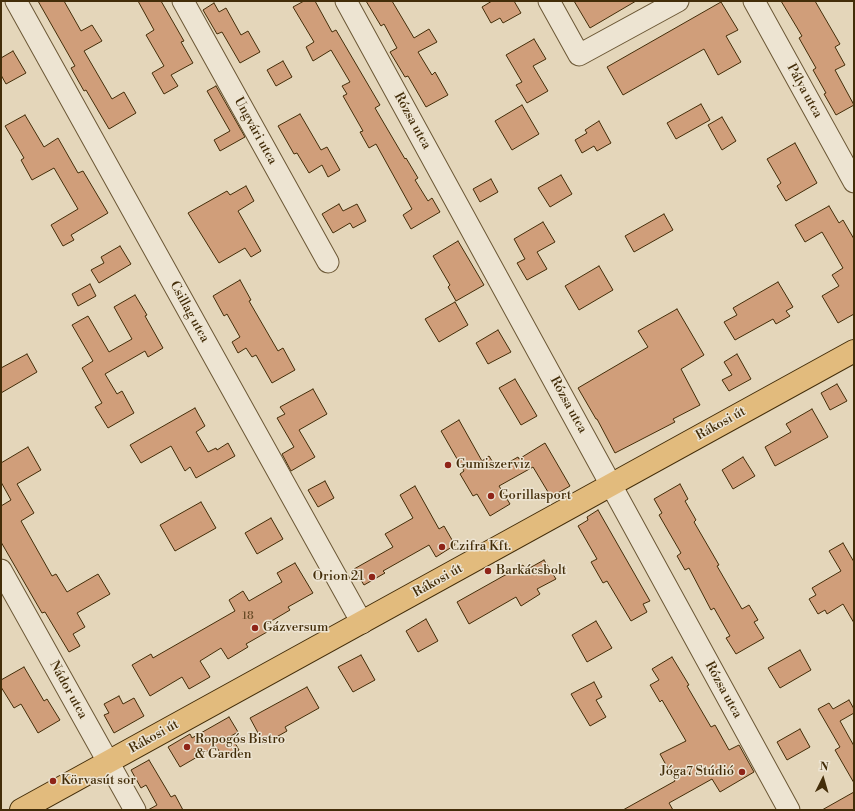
<!DOCTYPE html>
<html>
<head>
<meta charset="utf-8">
<style>
	body { margin:0 }
	#map { position:relative; width:855px; height:811px; overflow:hidden; background:#e4d6ba; font-family:"Libre Bodoni",serif }
	canvas { display:block }
	.frame { position:absolute; inset:0; border:2px solid #432d09; pointer-events:none }
	.north { position:absolute; left:803px; top:759px; width:40px; height:40px; -webkit-text-stroke:3px #ede4d2; paint-order:stroke; rotate:5deg; font-size:11px; font-weight:700; line-height:16px; text-align:center; color:#432d09 }
	.north::after { content:''; display:block; margin:auto; width:14px; height:18px; background:#432d09; clip-path:polygon(50% 0,100% 100%,50% 72%,0 100%) }
</style>
</head>
<body>
<div id="map">
<canvas width="855" height="811"></canvas>
<div class="frame"></div>
<div class="north">N</div>
</div>
<script>
const c = document.querySelector('canvas').getContext('2d');
c.lineJoin = 'round';
function paint(path, color) {
  c.fillStyle = color;
  c.fill(path, 'evenodd');
}
function shape(rows) {
  const path = new Path2D();
  for (const r of rows) {
    path.moveTo(r[0], r[1]);
    for (let i = 2; i < r.length; i += 2) path.lineTo(r[i], r[i + 1]);
  }
  return path;
}
function stroke(path, color, width, dash) {
  c.strokeStyle = color;
  c.lineWidth = width;
  c.lineCap = dash ? 'butt' : 'round';
  c.setLineDash(dash || []);
  c.stroke(path);
}
function label(font, color, halo, rows, align = 'center') {
  c.font = font + ' "Libre Bodoni",serif';
  c.lineWidth = 3;
  c.setLineDash([]);
  c.textBaseline = 'middle';
  c.strokeStyle = halo;
  c.fillStyle = color;
  for (const [text, x, y, turn = 0] of rows) {
    c.save();
    c.translate(x, y);
    c.rotate((+turn || 0) * Math.PI / 180);
    c.textAlign = isNaN(turn) ? turn : align;
    if (halo) c.strokeText(text, 0, 0);
    c.fillText(text, 0, 0);
    c.restore();
  }
}
const building = shape([
	[38,1,64,1,81,31,92,25,102,41,84,51,112,99,124,92,136,113,109,129,86,90,84,91,71,68,75,66,38,1],
	[138,1,161,1,184,41,181,42,193,63,171,75,178,86,164,94,152,73,164,66,146,35,154,30,138,1],
	[304,1,315,1,332,32,336,30,380,105,375,108,405,159,406,158,418,178,415,180,428,201,432,198,440,212,411,229,403,215,412,209,376,144,369,148,360,132,363,131,343,96,347,94,342,86,350,82,331,50,313,61,306,47,314,42,293,7,304,1],
	[366,1,392,1,414,38,429,29,437,42,418,52,432,75,435,72,448,95,426,107,408,76,405,77,390,52,397,48,384,24,381,26,366,1],
	[492,1,514,1,521,13,503,23,500,18,491,23,482,7,492,1],
	[574,1,636,1,590,28,574,1],
	[781,1,815,1,840,44,835,47,845,65,835,70,854,105,836,115,824,94,826,93,813,70,816,68,799,38,802,36,781,1],
	[721,2,738,30,726,36,741,62,718,75,704,49,623,95,607,67,721,2],
	[214,3,219,12,226,8,241,35,248,31,260,52,240,63,222,32,217,34,203,10,214,3],
	[534,39,546,59,533,66,548,91,527,103,516,85,522,82,506,55,534,39],
	[13,51,26,73,6,84,1,75,1,58,13,51],
	[283,61,292,77,276,86,267,70,283,61],
	[216,86,245,137,220,151,214,140,230,131,207,91,216,86],
	[701,104,710,120,676,139,667,123,701,104],
	[522,105,539,134,512,150,495,121,522,105],
	[300,114,321,150,327,147,340,170,328,177,322,165,309,173,297,153,294,154,278,126,300,114],
	[25,115,44,147,58,138,78,173,83,171,108,213,71,235,74,240,63,246,51,225,78,209,54,168,32,180,21,160,24,158,5,126,25,115],
	[722,117,736,141,722,150,708,125,722,117],
	[599,121,611,143,597,151,594,146,582,153,575,140,587,133,585,130,599,121],
	[795,143,817,183,786,201,777,186,781,183,767,159,795,143],
	[561,175,572,194,550,207,538,188,561,175],
	[491,179,498,192,480,202,473,189,491,179],
	[246,186,254,201,238,211,261,251,251,257,245,248,219,263,188,213,227,191,230,195,246,186],
	[339,204,343,211,357,204,366,221,353,228,350,223,333,233,322,214,339,204],
	[829,206,839,223,843,220,854,239,854,314,838,323,822,296,839,286,832,275,843,268,822,232,805,242,795,225,829,206],
	[664,214,673,230,634,252,625,236,664,214],
	[543,222,555,242,537,252,547,269,527,280,517,263,525,259,514,239,543,222],
	[458,241,484,285,456,301,448,287,450,285,433,256,458,241],
	[120,246,131,264,99,283,91,270,104,263,101,257,120,246],
	[599,266,613,290,579,310,565,286,599,266],
	[240,280,251,300,249,301,278,351,283,348,295,370,272,383,256,355,252,357,246,348,238,353,232,342,240,337,227,314,224,316,213,296,240,280],
	[778,282,793,307,786,311,790,316,776,324,773,319,735,340,724,322,737,315,733,308,778,282],
	[90,284,96,296,78,306,72,294,90,284],
	[135,295,147,315,145,316,163,348,148,357,145,351,105,374,117,394,122,391,134,413,108,428,95,407,102,403,82,368,93,361,72,325,88,316,109,352,132,339,114,307,135,295],
	[455,302,468,325,439,342,425,319,455,302],
	[677,309,704,355,681,369,700,405,673,419,675,422,615,453,597,419,596,419,578,388,648,347,638,331,677,309],
	[498,330,511,352,488,364,476,343,498,330],
	[27,354,37,372,1,393,1,368,27,354],
	[737,354,751,379,729,391,722,380,732,375,724,362,737,354],
	[515,379,537,416,521,425,499,388,515,379],
	[837,384,847,401,830,410,821,393,837,384],
	[313,389,327,414,299,430,315,457,291,471,282,454,294,447,277,418,285,414,280,407,313,389],
	[195,408,205,426,196,432,208,452,216,448,217,450,228,443,235,456,196,478,190,467,185,471,171,446,141,463,130,445,195,408],
	[812,409,828,437,775,466,765,447,791,432,786,424,812,409],
	[459,420,482,461,489,456,497,469,518,457,519,459,545,443,570,486,551,497,533,467,499,486,510,504,490,516,477,494,473,496,460,474,464,471,441,431,459,420],
	[28,447,41,470,17,484,34,513,21,521,52,576,56,574,67,592,98,574,110,594,77,613,85,627,73,634,80,646,69,652,45,612,42,613,1,542,1,506,11,500,1,482,1,463,28,447],
	[743,457,755,476,733,489,722,470,743,457],
	[325,481,334,498,318,507,308,490,325,481],
	[680,484,688,499,685,501,696,520,694,522,719,565,717,566,742,609,749,605,758,620,754,622,764,638,736,654,726,638,730,636,714,608,711,610,689,568,685,570,677,556,681,553,659,515,662,513,654,499,680,484],
	[415,486,439,529,444,526,455,545,436,557,429,545,383,571,385,573,364,585,354,569,393,547,385,534,413,518,400,495,415,486],
	[201,502,216,528,175,551,160,525,201,502],
	[598,510,650,601,643,604,647,612,631,621,607,581,603,583,591,562,597,559,578,526,588,520,587,517,598,510],
	[271,518,283,539,257,554,245,533,271,518],
	[843,543,854,562,854,623,843,604,827,614,825,610,818,614,809,599,816,595,812,588,841,571,829,551,843,543],
	[544,560,556,579,537,589,540,594,521,606,516,597,469,624,457,602,523,565,526,570,544,560],
	[295,563,313,593,288,607,290,610,263,626,267,632,246,644,248,647,228,659,221,648,200,661,210,677,189,689,182,677,150,696,132,665,151,654,153,658,235,611,229,600,243,591,249,601,282,582,277,573,295,563],
	[426,619,438,641,418,652,406,631,426,619],
	[596,621,612,648,587,662,572,635,596,621],
	[800,650,811,670,780,688,768,668,800,650],
	[361,655,375,680,353,692,338,667,361,655],
	[672,657,689,685,687,686,711,727,715,725,729,750,739,745,754,772,720,792,712,779,669,803,673,810,623,810,675,781,660,754,686,741,662,700,660,702,650,685,659,680,652,669,672,657],
	[24,667,44,701,47,699,60,720,38,733,21,704,14,708,1,687,1,680,24,667],
	[594,682,602,697,596,700,606,717,590,726,571,694,594,682],
	[307,687,319,708,285,727,287,731,264,744,250,718,307,687],
	[119,696,123,704,134,698,144,716,114,733,104,715,109,713,104,704,119,696],
	[849,700,854,709,854,713,840,721,854,746,854,783,835,750,840,747,818,709,829,703,833,709,849,700],
	[229,717,238,732,231,736,239,750,224,759,216,746,180,767,168,747,190,734,192,738,229,717],
	[800,729,810,747,787,760,777,742,800,729],
	[149,760,171,797,175,795,183,810,148,810,157,805,146,785,141,788,131,770,149,760],
	[854,792,854,810,822,810,854,792]
]);
paint(building, '#d09e7a');
stroke(building, '#432d09', 1);
const minor = shape([
	[16,1,362,623],
	[183,1,328,262],
	[346,1,789,810],
	[549,1,579,55,678,1],
	[754,1,854,182],
	[1,570,135,810]
]);
const major = shape([
	[21,810,854,351]
]);
stroke(minor, '#6b5735', 23);
stroke(major, '#432d09', 24);
stroke(minor, '#ede4d2', 21);
stroke(major, '#e2bb7d', 22);
for (const [x, y, r, color] of [
	[448,465,4,"#8f2418"],
	[491,496,4,"#8f2418"],
	[442,547,4,"#8f2418"],
	[488,571,4,"#8f2418"],
	[372,577,4,"#8f2418"],
	[255,628,4,"#8f2418"],
	[187,747,4,"#8f2418"],
	[742,772,4,"#8f2418"],
	[53,781,4,"#8f2418"]
]) {
  const dot = new Path2D();
  dot.arc(x, y, r, 0, 2 * Math.PI);
  c.fillStyle = color;
  c.fill(dot);
  stroke(dot, '#ede4d2', 1.5);
}
label('11px', '#664925', null, [
	["18",248,616]
]);
label('13px', '#432d09', '#ede4d2', [
	["Pálya utca",804,91,61],
	["Rózsa utca",412,121,61],
	["Ungvári utca",255,131,61],
	["Csillag utca",189,312,61],
	["Rózsa utca",568,405,61],
	["Rákosi út",721,424,-29],
	["Rákosi út",438,581,-29],
	["Nádor utca",68,690,61],
	["Rózsa utca",723,690,61],
	["Rákosi út",154,737,-29]
]);
label('13px', '#432d09', '#ede4d2', [
	["Gumiszerviz",456,465],
	["Gorillasport",499,496],
	["Czifra Kft.",450,547],
	["Barkácsbolt",496,571],
	["Orion 21",364,577,"right"],
	["Gázversum",263,628],
	["Ropogós Bistro",195,740],
	["& Garden",195,755],
	["Jóga7 Stúdió",734,772,"right"],
	["Körvasút sor",61,781]
], 'left');
</script>
</body>
</html>
